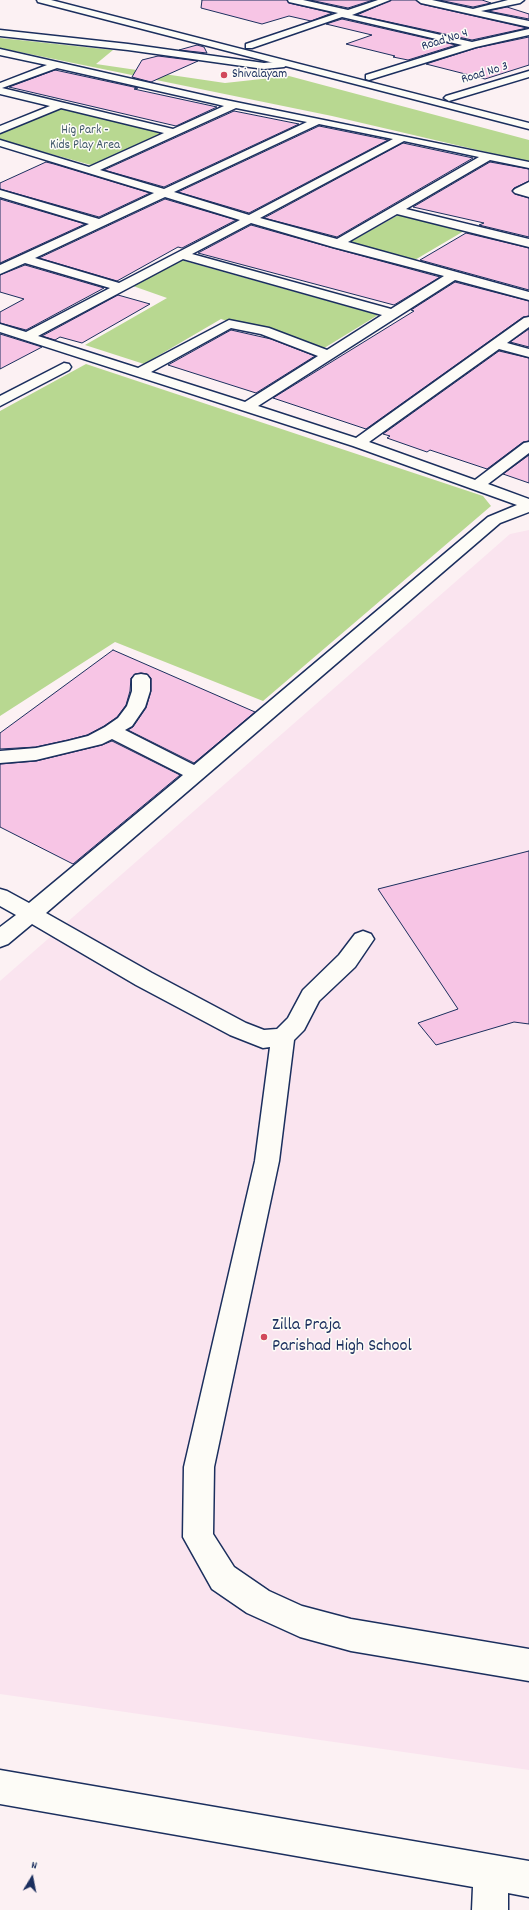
<!DOCTYPE html>
<html>
<head>
<meta charset="utf-8">
<style>
	body { margin:0 }
	#map { position:relative; width:529px; height:1910px; overflow:hidden; background:#fcf1f3; font-family:Dekko,sans-serif }
	canvas { display:block }
	.north { position:absolute; left:12px; top:1858px; width:40px; height:40px; -webkit-text-stroke:3px #fdfcf7; paint-order:stroke; rotate:10deg; font-size:11px; font-weight:700; line-height:16px; text-align:center; color:#1b2f5e }
	.north::after { content:''; display:block; margin:auto; width:14px; height:18px; background:#1b2f5e; clip-path:polygon(50% 0,100% 100%,50% 72%,0 100%) }
</style>
</head>
<body>
<div id="map">
<canvas width="529" height="1910"></canvas>
<div class="north">N</div>
</div>
<script>
const c = document.querySelector('canvas').getContext('2d');
c.lineJoin = 'round';
function paint(path, color) {
  c.fillStyle = color;
  c.fill(path, 'evenodd');
}
function shape(rows) {
  const path = new Path2D();
  for (const r of rows) {
    path.moveTo(r[0], r[1]);
    for (let i = 2; i < r.length; i += 2) path.lineTo(r[i], r[i + 1]);
  }
  return path;
}
function stroke(path, color, width, dash) {
  c.strokeStyle = color;
  c.lineWidth = width;
  c.lineCap = dash ? 'butt' : 'round';
  c.setLineDash(dash || []);
  c.stroke(path);
}
function label(font, color, halo, rows, align = 'center') {
  c.font = font + ' Dekko,sans-serif';
  c.lineWidth = 3;
  c.setLineDash([]);
  c.textBaseline = 'middle';
  c.strokeStyle = halo;
  c.fillStyle = color;
  for (const [text, x, y, turn = 0] of rows) {
    c.save();
    c.translate(x, y);
    c.rotate((+turn || 0) * Math.PI / 180);
    c.textAlign = isNaN(turn) ? turn : align;
    if (halo) c.strokeText(text, 0, 0);
    c.fillText(text, 0, 0);
    c.restore();
  }
}
paint(shape([
	[529,530,529,1770,0,1694,0,981,510,534]
]), '#fae4ef');
paint(shape([
	[0,38,113,50,96,64,225,83,289,76,529,140,529,162,332,116,0,48],
	[61,109,164,133,91,165,0,140,0,133],
	[400,214,464,231,413,261,348,243],
	[181,260,378,315,321,350,221,319,144,364,85,345,167,298,133,286],
	[86,364,483,496,491,506,263,701,115,642,0,716,0,411]
]), '#b8d891');
const building = shape([
	[202,0,287,0,289,3,332,13,311,21,289,16,262,24,201,8,202,0],
	[310,0,373,0,348,8,310,0],
	[391,0,416,0,421,4,527,28,472,40,357,15,391,0],
	[439,0,482,0,491,3,473,7,439,0],
	[507,7,529,14,529,19,488,11,507,7],
	[342,19,456,45,408,60,393,57,395,56,346,44,372,35,326,24,342,19],
	[529,37,529,65,485,79,426,64,476,48,529,37],
	[197,45,204,47,207,53,179,50,197,45],
	[158,56,198,61,151,82,132,77,142,60,158,56],
	[55,70,138,88,134,89,217,107,176,126,9,87,55,70],
	[234,111,299,124,164,187,104,170,234,111],
	[319,126,388,140,249,213,178,192,319,126],
	[403,143,473,158,337,237,264,218,403,143],
	[46,162,54,164,150,193,99,217,0,189,0,183,46,162],
	[490,162,529,169,529,181,514,188,512,191,515,194,529,198,529,237,479,225,484,223,413,207,490,162],
	[0,199,85,224,0,263,0,199],
	[165,199,236,220,182,248,178,247,117,281,39,258,165,199],
	[251,225,333,248,440,277,394,305,198,253,251,225],
	[466,233,529,248,529,290,420,260,466,233],
	[25,265,104,288,26,330,0,323,0,312,24,299,0,292,0,275,25,265],
	[455,282,529,301,529,316,523,317,366,429,273,398,414,311,411,310,455,282],
	[118,295,150,304,82,343,60,337,55,340,42,336,118,295],
	[529,329,529,347,510,342,529,329],
	[231,330,271,339,315,356,256,393,168,365,231,330],
	[0,334,42,347,0,369,0,334],
	[499,351,529,358,529,441,523,442,487,469,430,450,427,452,387,438,390,436,383,434,499,351],
	[529,455,529,483,503,474,529,455],
	[113,650,255,712,194,763,128,730,133,727,146,708,151,691,151,678,147,674,141,673,135,674,131,678,130,691,126,705,117,717,104,726,87,735,68,740,36,747,0,749,0,733,113,650],
	[112,741,180,775,73,864,0,827,0,764,36,761,102,745,112,741],
	[529,851,529,1024,514,1022,436,1045,418,1023,458,1009,378,889,529,851]
]);
paint(building, '#f7c5e5');
stroke(building, '#1b2f5e', 1);
const minor = shape([
	[288,0,303,0,348,10,378,0,390,0,352,15,472,42,529,29,529,35,476,47,369,80,366,79,366,75,462,45,342,17,252,48,246,48,246,44,338,13,289,2,288,0],
	[417,0,432,0,473,9,508,0,524,0,520,3,481,11,529,21,529,27,421,3,417,0],
	[0,30,128,44,264,63,284,61,289,64,284,67,264,69,128,50,0,36,0,30],
	[0,49,216,98,529,162,529,168,490,160,406,209,529,239,529,247,397,214,348,242,529,292,529,300,455,280,258,406,356,438,524,318,529,317,529,327,507,343,529,349,529,357,499,349,369,442,475,480,524,443,529,442,529,453,488,484,529,499,529,512,500,523,46,913,152,973,246,1023,264,1030,277,1029,288,1018,303,990,339,955,355,934,363,931,371,934,374,939,355,967,319,1001,304,1030,294,1040,279,1161,214,1467,213,1534,234,1567,269,1591,302,1606,351,1619,529,1649,529,1681,351,1651,300,1637,247,1613,212,1589,183,1537,184,1467,255,1161,270,1047,263,1048,230,1035,136,985,32,924,8,944,0,947,0,927,16,915,0,906,0,889,7,891,29,903,183,775,112,739,102,744,36,760,0,763,0,751,36,748,68,741,88,736,105,727,118,718,127,706,132,691,132,679,135,675,141,674,147,675,150,679,150,691,145,707,132,726,125,730,194,765,488,517,517,505,353,446,0,332,0,324,26,332,110,288,25,263,0,274,0,265,89,224,0,197,0,190,99,219,154,193,0,146,0,140,89,167,164,133,61,108,0,133,0,126,50,106,0,94,0,83,47,65,0,55,0,49],
	[57,68,216,104,224,106,173,129,2,88,57,68],
	[236,108,307,122,164,189,100,170,236,108],
	[319,124,393,139,249,215,174,192,319,124],
	[404,141,479,157,337,239,260,218,404,141],
	[165,197,240,220,119,283,35,258,165,197],
	[251,223,333,247,444,276,391,309,192,254,251,223],
	[183,259,382,315,327,350,269,328,229,320,138,368,38,336,183,259],
	[231,328,261,334,318,356,245,402,151,372,231,328],
	[529,71,529,77,449,101,444,98,446,96,529,71],
	[529,182,529,197,515,193,513,191,515,189,529,182],
	[64,363,69,364,71,367,69,370,0,406,0,396,64,363],
	[0,1770,529,1861,529,1897,508,1893,508,1910,472,1910,473,1887,0,1804,0,1770]
]);
const highway = shape([
	[37,0,51,0,529,123,529,129,38,2,37,0]
]);
stroke(minor, '#1b2f5e', 3);
stroke(highway, '#1b2f5e', 3);
paint(minor, '#fdfcf7');
paint(highway, '#fdfcf7');
for (const [x, y, r, color] of [
	[224,75,4,"#d1495b"],
	[264,1337,4,"#d1495b"]
]) {
  const dot = new Path2D();
  dot.arc(x, y, r, 0, 2 * Math.PI);
  c.fillStyle = color;
  c.fill(dot);
  stroke(dot, '#fdfcf7', 1.5);
}
label('13px', '#1b2f5e', '#fdfcf7', [
	["Road No 4",445,41,-17],
	["Road No 3",485,74,-17]
]);
label('13px', '#1b2f5e', '#fdfcf7', [
	["Shivalayam",232,75]
], 'left');
label('13px', '#42596b', '#fdfcf7', [
	["Hig Park -",85,131],
	["Kids Play Area",85,146]
]);
label('18px', '#1b2f5e', '#fdfcf7', [
	["Zilla Praja",272,1327],
	["Parishad High School",272,1348]
], 'left');
</script>
</body>
</html>
